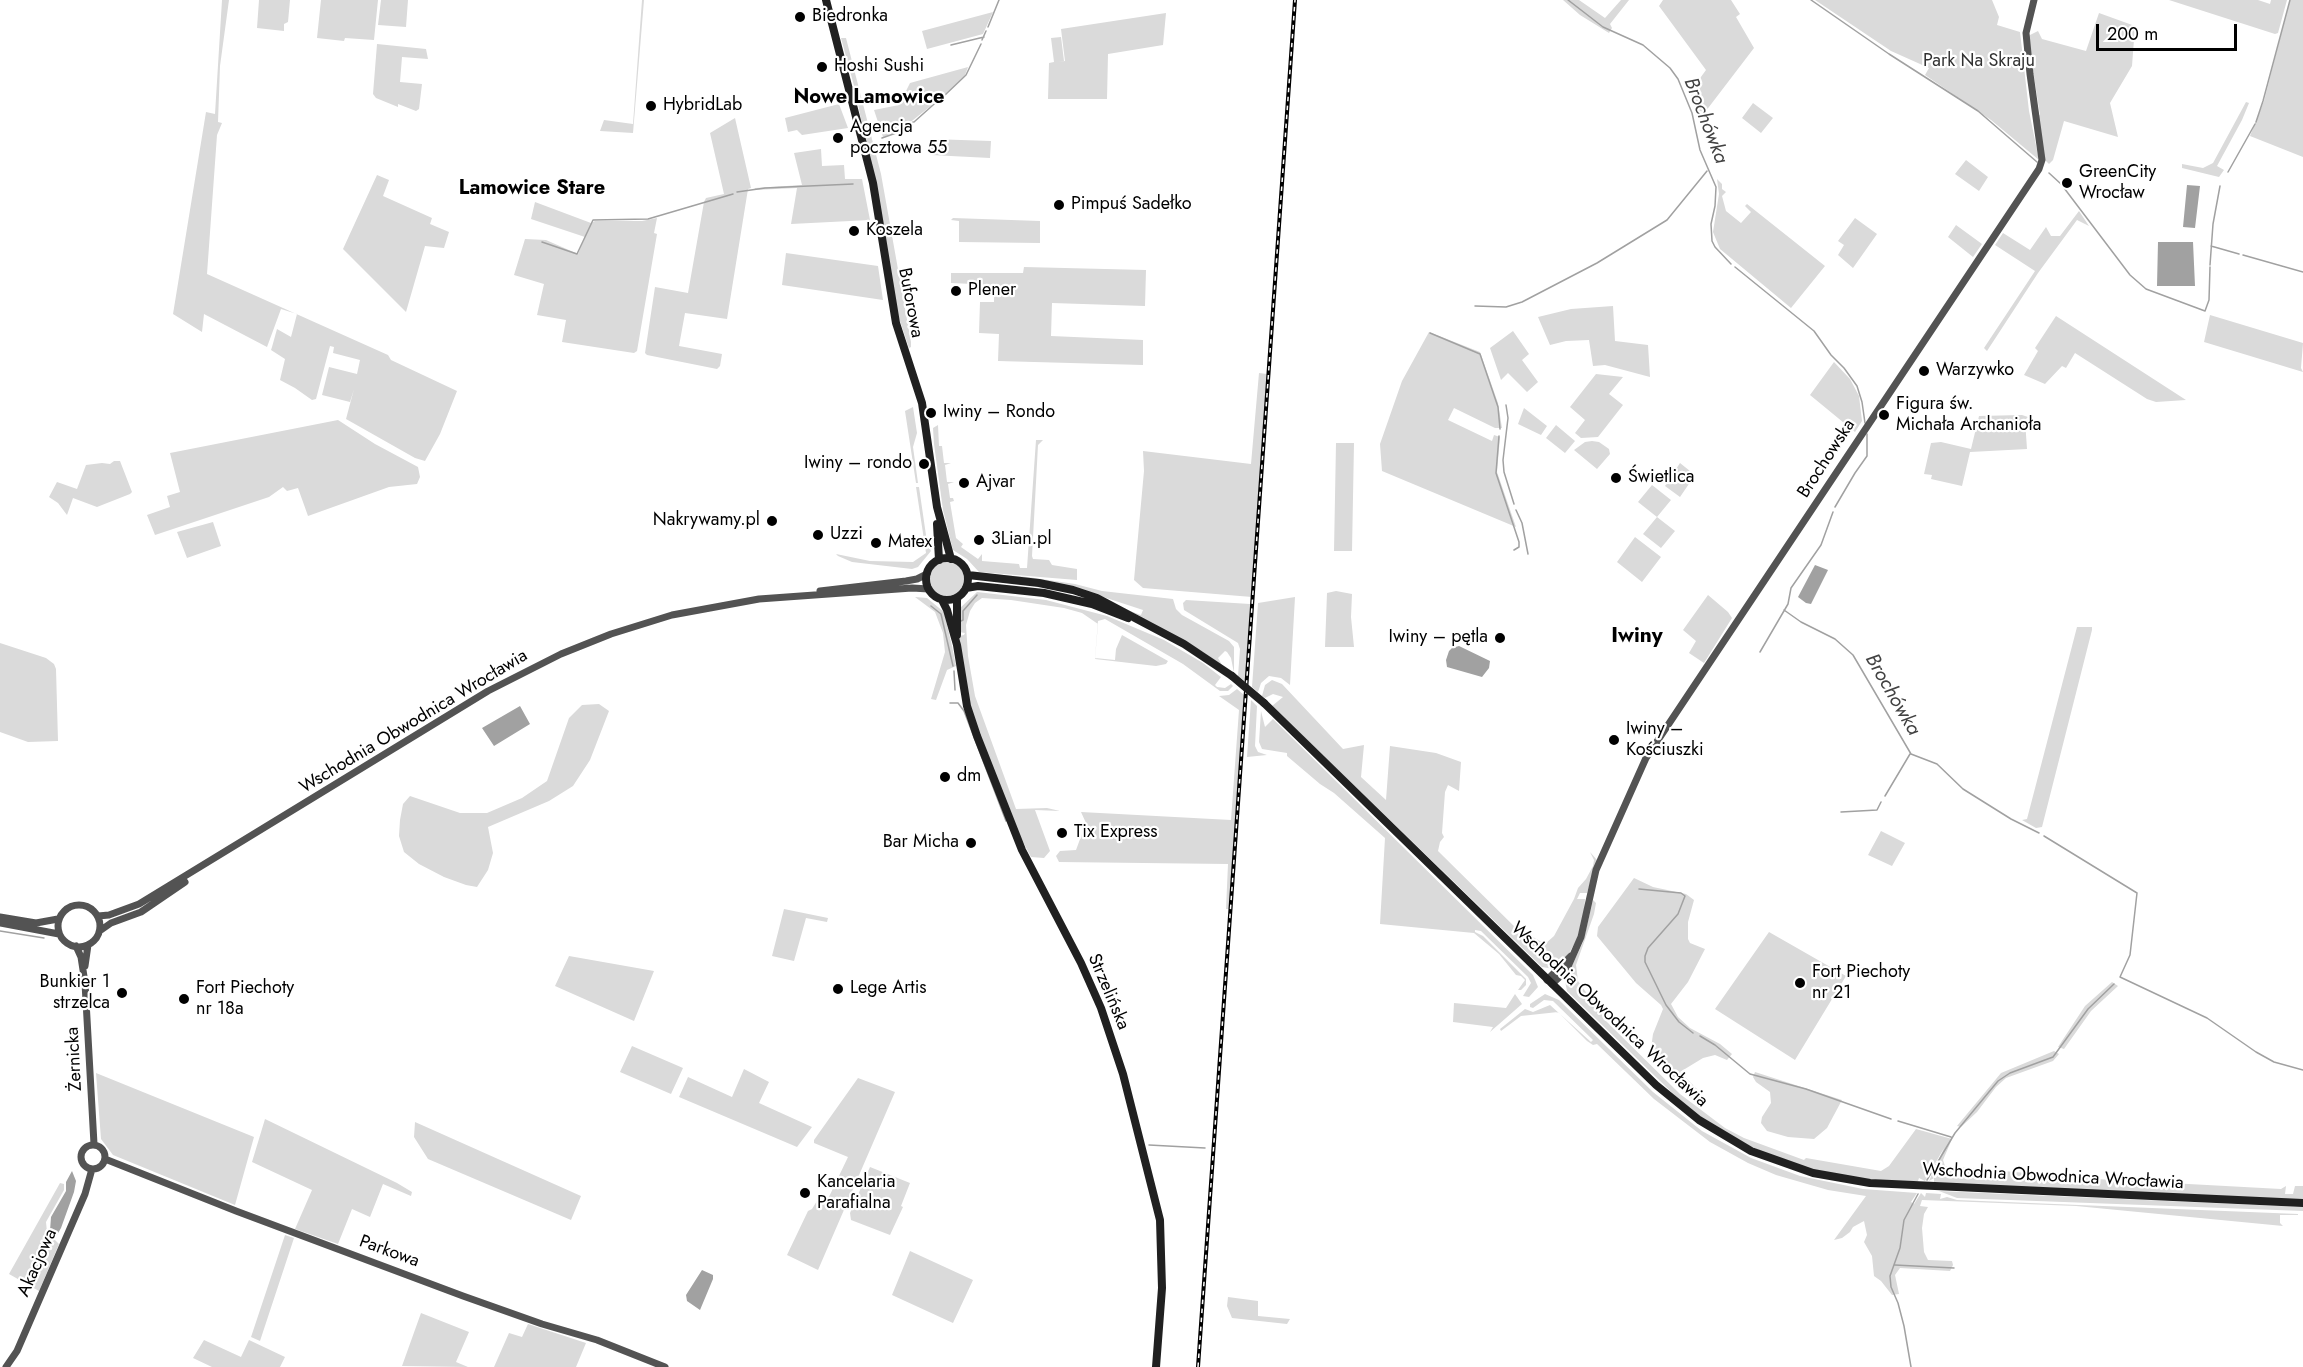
<!DOCTYPE html>
<html>
<head>
<meta charset="utf-8">
<style>
	body { margin:0 }
	#map { position:relative; width:2303px; height:1367px; overflow:hidden; background:#fff; font-family:Jost,sans-serif }
	canvas { display:block }
	.scale { position:absolute; left:2096px; top:24px; width:141px; height:27px; box-sizing:border-box; border:3px solid #000; border-top:0; padding-left:8px; font-size:18px; line-height:21px; white-space:nowrap; color:#000; -webkit-text-stroke:4px #fff; paint-order:stroke }
</style>
</head>
<body>
<div id="map">
<canvas width="2303" height="1367"></canvas>
<div class="scale">200 m</div>
</div>
<script>
const c = document.querySelector('canvas').getContext('2d');
c.lineJoin = 'round';
function paint(path, color) {
  c.fillStyle = color;
  c.fill(path, 'evenodd');
}
function shape(rows) {
  const path = new Path2D();
  for (const r of rows) {
    if (r.length === 3) {
      path.moveTo(r[0] + r[2], r[1]);
      path.arc(r[0], r[1], r[2], 0, 2 * Math.PI);
      continue;
    }
    path.moveTo(r[0], r[1]);
    for (let i = 2; i < r.length; i += 2) path.lineTo(r[i], r[i + 1]);
  }
  return path;
}
function stroke(path, color, width, dash) {
  c.strokeStyle = color;
  c.lineWidth = width;
  c.lineCap = dash ? 'butt' : 'round';
  c.setLineDash(dash || []);
  c.stroke(path);
}
function label(font, color, halo, rows, align = 'center') {
  c.font = font + ' Jost,sans-serif';
  c.lineWidth = 4.5;
  c.setLineDash([]);
  c.textBaseline = 'middle';
  c.strokeStyle = halo;
  c.fillStyle = color;
  for (const [text, x, y, turn = 0] of rows) {
    c.save();
    c.translate(x, y);
    c.rotate((+turn || 0) * Math.PI / 180);
    c.textAlign = isNaN(turn) ? turn : align;
    if (halo) c.strokeText(text, 0, 0);
    c.fillText(text, 0, 0);
    c.restore();
  }
}
paint(shape([
	[222,0,229,0,220,66,218,122,222,123,217,135,207,274,388,355,391,360,457,391,440,434,425,461,415,458,346,419,354,389,350,402,322,395,329,367,357,374,360,360,333,353,334,347,330,346,316,399,312,400,295,388,280,380,285,359,271,350,272,347,277,329,291,337,297,314,281,309,267,347,204,314,202,332,173,314,206,112,215,114],
	[259,0,290,0,288,22,284,24,284,31,257,28],
	[321,0,378,0,374,40,345,38,344,41,317,38],
	[381,0,408,0,406,27,378,25],
	[642,0,644,0,633,133,600,131,604,120,633,124],
	[1563,0,1579,0,1605,18,1621,0,1629,0,1610,24,1612,28,1609,33,1580,15],
	[1663,0,1731,0,1740,14,1736,17,1754,48,1699,120,1690,92,1706,70,1659,6],
	[1815,0,1992,0,1999,17,1997,25,2020,32,2029,111,2039,160,1991,120,1925,75,1929,68,1891,51],
	[2169,0,2258,0,2270,4,2271,0,2287,0,2278,33,2275,34],
	[2290,0,2303,0,2303,157,2250,136,2264,101],
	[993,12,983,34,927,49,922,31],
	[1166,13,1163,45,1108,54,1107,99,1048,99,1049,63,1054,62,1051,38,1061,37,1064,61,1058,62,1065,61,1061,29],
	[2099,13,2135,26,2132,66,2110,103,2118,137,2064,121,2053,160,2049,164,2045,160,2037,116,2040,115,2028,38,2030,35,2038,31,2042,39,2086,51],
	[841,38,846,38,881,174,911,342,911,347,909,348,898,315,856,93],
	[377,44,426,49,428,59,402,57,400,82,422,84,419,109,416,111,398,104,398,107,376,98,373,94],
	[968,67,965,75,942,97,903,128,893,134,883,137,874,110,899,105,910,83],
	[2246,102,2249,103,2242,120,2217,166,2224,170,2219,177,2182,168,2182,164,2203,168,2213,163],
	[1753,103,1773,118,1761,133,1742,118],
	[839,104,848,128,802,135,797,130,788,132,785,118],
	[735,118,751,188,748,189,727,319,685,313,679,346,722,354,720,366,717,369,647,355,645,353,655,287,688,293,704,202,706,198,724,194,710,133],
	[931,139,991,141,990,158,931,155],
	[821,149,822,166,844,165,845,179,862,179,870,220,791,224,797,188,754,190,755,188,802,185,794,153],
	[1966,160,1988,177,1979,191,1955,174],
	[377,175,389,180,383,196,432,218,430,224,449,232,444,248,425,246,406,312,343,249],
	[1717,179,1722,184,1722,189,1726,192,1722,196,1726,211,1741,223,1751,212,1745,206,1747,204,1825,266,1791,308,1720,249,1713,232,1719,194],
	[535,202,591,223,595,221,642,221,657,218,654,233,657,234,637,351,634,353,562,342,566,320,537,315,544,284,514,275,525,239,546,240,578,254,585,237,531,219],
	[2079,211,2089,226,2077,220,2038,273,1987,351,1984,348,2035,271,1995,245,2003,233,2030,250,2046,227,2051,236,2060,236],
	[953,218,1040,221,1040,243,959,242,959,221,951,220],
	[1855,218,1877,234,1853,268,1838,255,1844,245,1838,241],
	[1956,225,1982,244,1973,257,1948,237],
	[786,253,878,266,883,300,782,285],
	[1024,267,1146,270,1145,306,1052,303,1051,336,1143,340,1143,365,998,361,999,334,979,333,980,302,994,302,994,285,951,283,951,273,1023,273],
	[1613,306,1615,341,1648,345,1650,377,1605,365,1593,366,1589,340,1566,341,1550,345,1538,317,1571,309],
	[2210,315,2303,343,2301,368,2303,372,2204,342],
	[2056,316,2186,400,2156,402,2147,399,2075,353,2066,368,2062,366,2045,384,2024,375,2038,351,2035,348],
	[1513,331,1529,354,1522,360,1538,382,1527,392,1508,373,1501,380,1490,348],
	[1429,332,1480,352,1498,403,1502,428,1495,428,1454,408,1448,420,1492,441,1494,435,1500,437,1497,472,1516,527,1382,471,1380,444,1402,381],
	[1834,362,1850,379,1859,396,1862,421,1855,432,1810,395],
	[1259,373,1267,374,1252,597,1143,588,1134,580,1144,471,1143,451,1251,464],
	[1596,374,1623,377,1609,394,1623,405,1598,437,1581,438,1575,433,1585,420,1570,407],
	[913,407,917,433,913,447,918,483,916,483,905,411],
	[1524,408,1547,426,1541,435,1518,424],
	[2022,415,2028,417,2025,420,2027,449,1970,452,1962,486,1931,479,1932,475,1924,474,1931,443,1941,442,1971,449,1979,416],
	[338,420,375,444,418,467,420,477,417,484,389,487,308,516,298,488,287,491,283,487,269,497,155,535,147,515,170,507,167,496,180,492,170,453],
	[938,425,939,446,942,446,944,463,951,463,945,465,947,482,954,482,948,484,950,498,953,498,954,501,950,502,956,538,963,544,961,547,978,559,982,554,982,561,1019,564,1020,568,1027,568,1036,440,1043,440,1038,445,1032,556,1033,559,1049,560,1052,565,1077,569,1077,580,979,572,967,559,953,550,943,510,934,444,933,428],
	[1556,425,1575,441,1565,453,1546,438],
	[1592,441,1599,442,1609,449,1610,454,1597,469,1574,450,1585,442],
	[1336,443,1354,443,1352,551,1334,551],
	[114,461,120,461,132,492,130,494,97,507,73,498,67,515,58,503,49,497,57,482,77,489,86,465,102,463,110,464],
	[1680,463,1695,475,1680,497,1665,486],
	[1652,485,1671,500,1657,517,1675,531,1661,548,1643,534,1657,517,1638,502],
	[916,487,919,487,927,542,931,551,918,567,912,569,852,562,838,556,836,554,870,561,913,562,926,553],
	[213,522,221,546,187,558,177,532],
	[1635,537,1661,557,1642,582,1617,562],
	[947,579,17],
	[981,573,1028,577,1075,584,1102,591,1173,599,1176,609,1182,615,1229,641,1234,647,1234,673,1231,658,1227,652,1225,651,1218,658,1222,665,1203,652,1130,611,1141,615,1143,610,1073,587],
	[1336,591,1352,594,1351,617,1354,647,1325,647,1327,593],
	[977,592,1046,600,1107,616,1164,640,1203,663,1221,677,1215,685,1217,687,1225,688,1231,684,1233,686,1228,691,1220,691,1183,664,1105,619,1098,621,1095,658,1115,660,1116,649,1122,635,1168,661,1166,664,1156,666,1095,659,1098,624,1082,613,1064,608,1011,600,982,598,975,603,970,611,966,625,968,656,975,696,1016,809,1047,808,1060,811,1035,810,1050,851,1044,858,1031,857,1012,821,972,716,960,651,959,636,964,635,965,633,959,632,959,609],
	[1708,595,1728,612,1732,618,1704,663,1689,653,1696,641,1683,630],
	[915,597,927,598,944,612,952,646,956,666,947,670,936,700,931,699,945,652,943,633,935,612],
	[1295,597,1290,685,1281,678,1269,676,1261,683,1258,692,1252,687,1258,603],
	[1186,600,1250,604,1245,681,1238,676,1240,649,1238,643,1184,610,1183,603],
	[2077,627,2092,627,2092,630,2042,827,2036,828,2022,820,2027,819],
	[0,643,46,658,54,664,56,669,58,741,28,742,0,732],
	[1272,680,1282,684,1343,749,1364,745,1361,777,1386,800,1390,746,1436,753,1461,762,1459,791,1448,785,1445,792,1442,833,1444,837,1440,842,1438,851,1523,935,1526,933,1545,944,1554,936,1574,899,1578,888,1586,879,1593,866,1594,860,1590,852,1597,860,1587,893,1580,893,1577,899,1585,899,1584,913,1577,939,1568,955,1554,969,1542,967,1272,706,1283,697,1273,694,1265,698,1262,696,1265,685],
	[1237,689,1244,695,1229,909,1226,909,1228,864,1059,862,1056,856,1060,851,1076,850,1086,823,1081,812,1231,820,1239,710,1219,696,1229,695],
	[1251,700,1257,706,1255,746,1258,752,1267,755,1247,757],
	[599,704,609,711,590,760,573,786,549,801,488,827,493,853,488,870,477,887,466,885,444,877,419,864,404,852,399,836,400,820,403,804,410,796,460,813,487,813,522,798,547,781,569,718,582,705],
	[1261,711,1265,727,1273,719,1533,975,1538,987,1529,997,1523,996,1531,983,1528,977,1481,931,1475,930,1475,932,1483,936,1526,979,1526,985,1521,990,1518,990,1525,980,1521,976,1516,975,1499,954,1474,933,1380,924,1385,838,1334,793,1320,784,1287,756,1287,753,1262,749,1259,742],
	[1881,831,1905,843,1892,866,1868,855],
	[1634,878,1653,887,1686,894,1694,900,1688,922,1688,939,1690,943,1705,949,1688,982,1671,1004,1678,1017,1690,1028,1720,1044,1732,1054,1727,1060,1715,1055,1703,1058,1680,1072,1700,1092,1694,1101,1669,1079,1672,1074,1669,1075,1650,1055,1653,1034,1663,1009,1661,1005,1636,983,1597,936,1598,927],
	[1593,900,1596,903,1594,914,1576,965,1578,981,1607,1022,1680,1094,1725,1128,1744,1138,1804,1160,1806,1158,1881,1171,1889,1166,1916,1129,1952,1139,1943,1160,1945,1166,2096,1179,2281,1189,2286,1186,2285,1194,2293,1194,2295,1186,2303,1186,2303,1200,1943,1184,1934,1182,1934,1178,1929,1181,1944,1148,1925,1181,1919,1178,1918,1181,1904,1182,1845,1177,1814,1170,1770,1155,1750,1146,1703,1119,1688,1108,1567,991,1565,981,1583,942],
	[784,909,828,918,827,922,806,918,794,961,772,956],
	[1769,932,1846,976,1795,1060,1715,1009],
	[569,956,654,971,634,1021,555,986],
	[2112,982,2118,986,2091,1011,2064,1049,2058,1047,2085,1006],
	[1515,994,1522,1004,1490,1032,1493,1027,1453,1022,1454,1003,1506,1008],
	[1545,994,1559,1000,1653,1092,1702,1131,1751,1158,1800,1176,1863,1189,1917,1193,1911,1202,1914,1204,1921,1193,1925,1197,1926,1193,1941,1194,1940,1199,1947,1197,1957,1200,2298,1214,2298,1215,2280,1215,2280,1223,2283,1226,2076,1206,1922,1200,1920,1206,1928,1207,1924,1214,1922,1228,1924,1252,1928,1260,1952,1261,1953,1265,1950,1271,1900,1268,1895,1275,1899,1294,1892,1295,1881,1281,1874,1276,1872,1256,1864,1242,1867,1235,1864,1221,1853,1227,1850,1232,1842,1238,1834,1240,1866,1196,1828,1190,1776,1175,1748,1163,1710,1142,1654,1099,1597,1044,1593,1045,1587,1041,1558,1012,1521,1016,1501,1031,1500,1029,1525,1009,1533,1012,1550,1005,1591,1042,1593,1040,1553,1001,1544,1000,1533,1008,1530,1007,1530,1004],
	[632,1046,683,1068,671,1094,620,1072],
	[2054,1051,2059,1054,2053,1061,2006,1078,1996,1087,1977,1112,1961,1127,1957,1126,2001,1073],
	[744,1069,769,1082,759,1103,812,1127,797,1147,679,1097,688,1077,732,1097],
	[1755,1072,1842,1100,1827,1128,1814,1139,1788,1137,1767,1131,1761,1123,1762,1117,1771,1103,1770,1092,1756,1082,1753,1077],
	[96,1073,254,1137,235,1205,113,1155,101,1139],
	[858,1078,895,1092,818,1270,787,1255,808,1211,812,1209,820,1196,827,1201,848,1157,814,1143,814,1140],
	[265,1119,397,1183,412,1192,411,1196,383,1184,370,1217,352,1209,338,1244,295,1229,312,1190,252,1162],
	[415,1122,581,1196,571,1220,428,1159,414,1137],
	[870,1167,910,1183,901,1206,903,1207,890,1235,851,1220,850,1213],
	[60,1183,64,1184,64,1190,46,1222,47,1232,59,1244,39,1291,9,1274],
	[1939,1191,2303,1207,2303,1211,1957,1198],
	[285,1235,294,1238,260,1341,251,1337],
	[910,1251,973,1280,953,1323,892,1295],
	[1228,1297,1258,1301,1258,1316,1290,1319,1287,1324,1232,1318,1227,1306],
	[421,1313,469,1332,456,1362,468,1367,402,1366],
	[528,1324,586,1343,576,1367,494,1367,509,1333,522,1337],
	[204,1340,241,1357,249,1340,285,1357,280,1367,212,1367,193,1358]
]), '#dadada');
paint(shape([
	[2187,185,2200,186,2195,228,2183,227],
	[2158,242,2193,242,2195,286,2157,286],
	[1815,565,1828,570,1811,604,1806,603,1798,597],
	[1459,646,1490,661,1489,668,1482,677,1447,667,1446,660,1449,651,1452,648],
	[520,706,530,724,494,746,482,728],
	[72,1171,76,1181,74,1192,61,1228,57,1235,54,1236,50,1231,51,1217,66,1191,66,1182],
	[702,1270,713,1275,713,1279,700,1310,687,1301,686,1295]
]), '#a1a1a1');
stroke(shape([
	[1568,0,1603,27,1643,45,1670,68,1678,79,1692,113,1700,150,1716,187,1715,206,1711,224,1712,241,1715,247,1731,264],
	[1811,0,1889,54,1978,111,2037,162],
	[988,27,999,0],
	[982,40,986,31],
	[951,45,984,37],
	[945,95,966,75,981,44],
	[914,122,942,97],
	[2256,122,2263,101,2290,0],
	[882,138,899,132,913,122],
	[2228,172,2255,124],
	[2049,173,2061,184,2130,275,2146,289,2205,311,2209,300,2210,267],
	[737,192,765,188,853,184],
	[542,242,577,254,593,220,648,219,733,194],
	[2211,246,2239,254],
	[2243,255,2303,272],
	[2210,265,2213,224,2220,186],
	[1735,267,1814,331,1831,355,1844,368,1857,386,1862,402,1865,423],
	[1475,306,1506,307,1522,302,1597,263,1667,220,1707,171],
	[1430,333,1480,354,1498,407,1500,429],
	[1506,405,1508,418,1503,460,1504,472,1514,504],
	[1499,436,1496,473,1519,542,1519,547,1514,550],
	[1835,507,1855,473,1867,456,1867,434],
	[1516,510,1522,523,1528,554],
	[931,606,941,614,953,666],
	[1784,610,1801,622,1835,639,1853,655,1911,754,1937,764,1963,789,2011,819,2039,833],
	[961,621,963,620,963,611,977,595],
	[1760,652,1788,604,1791,588,1821,545,1833,512],
	[954,671,955,690],
	[950,703,958,703,964,711,1006,821],
	[1885,796,1910,754],
	[1841,812,1877,810,1881,802],
	[2044,836,2137,893,2130,955,2120,977,2207,1018,2256,1052,2274,1062,2303,1070],
	[1639,889,1681,893,1685,896,1678,914,1648,948,1645,956,1645,962,1666,1005,1679,1022,1693,1033],
	[0,931,44,938],
	[1700,1036,1715,1045,1750,1074,1806,1089,1891,1119],
	[1898,1121,1951,1137],
	[1149,1145,1205,1148],
	[1927,1180,1955,1133,1998,1081,2010,1073,2053,1057,2088,1009,2114,984],
	[1895,1265,1954,1268],
	[1911,1367,1904,1326,1898,1303,1891,1287,1890,1276,1900,1248,1904,1220,1918,1194]
]), '#a1a1a1', 1.5);
stroke(shape([
	[820,591,906,581,917,579,927,574],
	[79,926,21],
	[98,916,109,915,139,904,488,691,561,654,611,634,672,615,759,599,912,588,929,589],
	[0,917,36,923,58,919],
	[0,923,59,934],
	[101,930,111,923,141,912,185,882],
	[76,946,81,957,85,983,94,1144],
	[85,966,88,945],
	[1547,980,1571,956],
	[1552,984,1566,971,1581,937,1596,870,1646,758,2039,169,2042,160,2030,74,2026,33,2034,0],
	[93,1157,12],
	[105,1159,236,1211,463,1296,542,1324,597,1340,665,1367],
	[6,1367,17,1351,85,1194,92,1169]
]), '#535353', 7);
stroke(shape([
	[826,0,873,183,896,323,922,403,937,507,951,559],
	[937,524,939,560],
	[947,579,21],
	[968,575,1039,583,1073,590,1097,598,1184,644,1232,676],
	[966,588,978,586,1044,593,1092,604,1128,618],
	[942,600,947,610,957,645,967,706,977,736,1022,850,1081,963,1101,1008,1123,1074,1160,1220,1162,1288,1156,1367],
	[957,635,957,598],
	[1264,703,1656,1085,1699,1120,1751,1151,1813,1173,1870,1183,2303,1203]
]), '#202020', 8);
const rail = shape([
	[1198,1367,1295,0]
]);
stroke(rail, '#000', 4);
stroke(rail, '#fff', 1.5, [4.5]);
stroke(shape([
	[1232,676,1264,703]
]), '#202020', 8);
for (const [x, y, r, color] of [
	[800,17,6,"#000"],
	[822,67,6,"#000"],
	[651,106,6,"#000"],
	[838,138,6,"#000"],
	[2067,183,6,"#000"],
	[1059,205,6,"#000"],
	[854,231,6,"#000"],
	[956,291,6,"#000"],
	[1924,371,6,"#000"],
	[931,413,6,"#000"],
	[1884,415,6,"#000"],
	[924,464,6,"#000"],
	[1616,478,6,"#000"],
	[964,483,6,"#000"],
	[772,521,6,"#000"],
	[818,535,6,"#000"],
	[979,540,6,"#000"],
	[876,543,6,"#000"],
	[1500,638,6,"#000"],
	[1614,740,6,"#000"],
	[945,777,6,"#000"],
	[1062,833,6,"#000"],
	[971,843,6,"#000"],
	[1800,983,6,"#000"],
	[838,989,6,"#000"],
	[122,993,6,"#000"],
	[184,999,6,"#000"],
	[805,1193,6,"#000"]
]) {
  const dot = new Path2D();
  dot.arc(x, y, r, 0, 2 * Math.PI);
  c.fillStyle = color;
  c.fill(dot);
  stroke(dot, '#fff', 2);
}
label('18px', '#000', '#fff', [
	["Biedronka",812,17],
	["Hoshi Sushi",834,67],
	["HybridLab",663,106],
	["Agencja",850,128],
	["pocztowa 55",850,149],
	["GreenCity",2079,173],
	["Wrocław",2079,194],
	["Pimpuś Sadełko",1071,205],
	["Koszela",866,231],
	["Plener",968,291],
	["Warzywko",1936,371],
	["Figura św.",1896,405],
	["Michała Archanioła",1896,426],
	["Iwiny – Rondo",943,413],
	["Iwiny – rondo",912,464,"right"],
	["Świetlica",1628,478],
	["Ajvar",976,483],
	["Nakrywamy.pl",760,521,"right"],
	["Uzzi",830,535],
	["3Lian.pl",991,540],
	["Matex",888,543],
	["Iwiny – pętla",1488,638,"right"],
	["Iwiny –",1626,730],
	["Kościuszki",1626,751],
	["dm",957,777],
	["Tix Express",1074,833],
	["Bar Micha",959,843,"right"],
	["Fort Piechoty",1812,973],
	["nr 21",1812,994],
	["Bunkier 1",110,983,"right"],
	["strzelca",110,1004,"right"],
	["Fort Piechoty",196,989],
	["nr 18a",196,1010],
	["Lege Artis",850,989],
	["Kancelaria",817,1183],
	["Parafialna",817,1204]
], 'left');
label('18px', '#313131', '#fff', [
	["Park Na Skraju",1979,62]
]);
label('18px', '#000', '#fff', [
	["Buforowa",910,303,79],
	["Brochowska",1827,459,-57],
	["Wschodnia Obwodnica Wrocławia",414,722,-31],
	["Strzelińska",1108,992,67],
	["Wschodnia Obwodnica Wrocławia",1609,1015,43],
	["Żernicka",75,1059,-93],
	["Wschodnia Obwodnica Wrocławia",2053,1177,3],
	["Parkowa",389,1252,20],
	["Akacjowa",38,1263,-66]
]);
label('bold 20px', '#000', '#fff', [
	["Nowe Lamowice",869,98],
	["Lamowice Stare",532,189]
]);
label('italic 20px', '#424242', '#fff', [
	["Brochówka",1705,121,69],
	["Brochówka",1892,695,60]
]);
label('bold 21px', '#000', '#fff', [
	["Iwiny",1637,637]
]);
</script>
</body>
</html>
